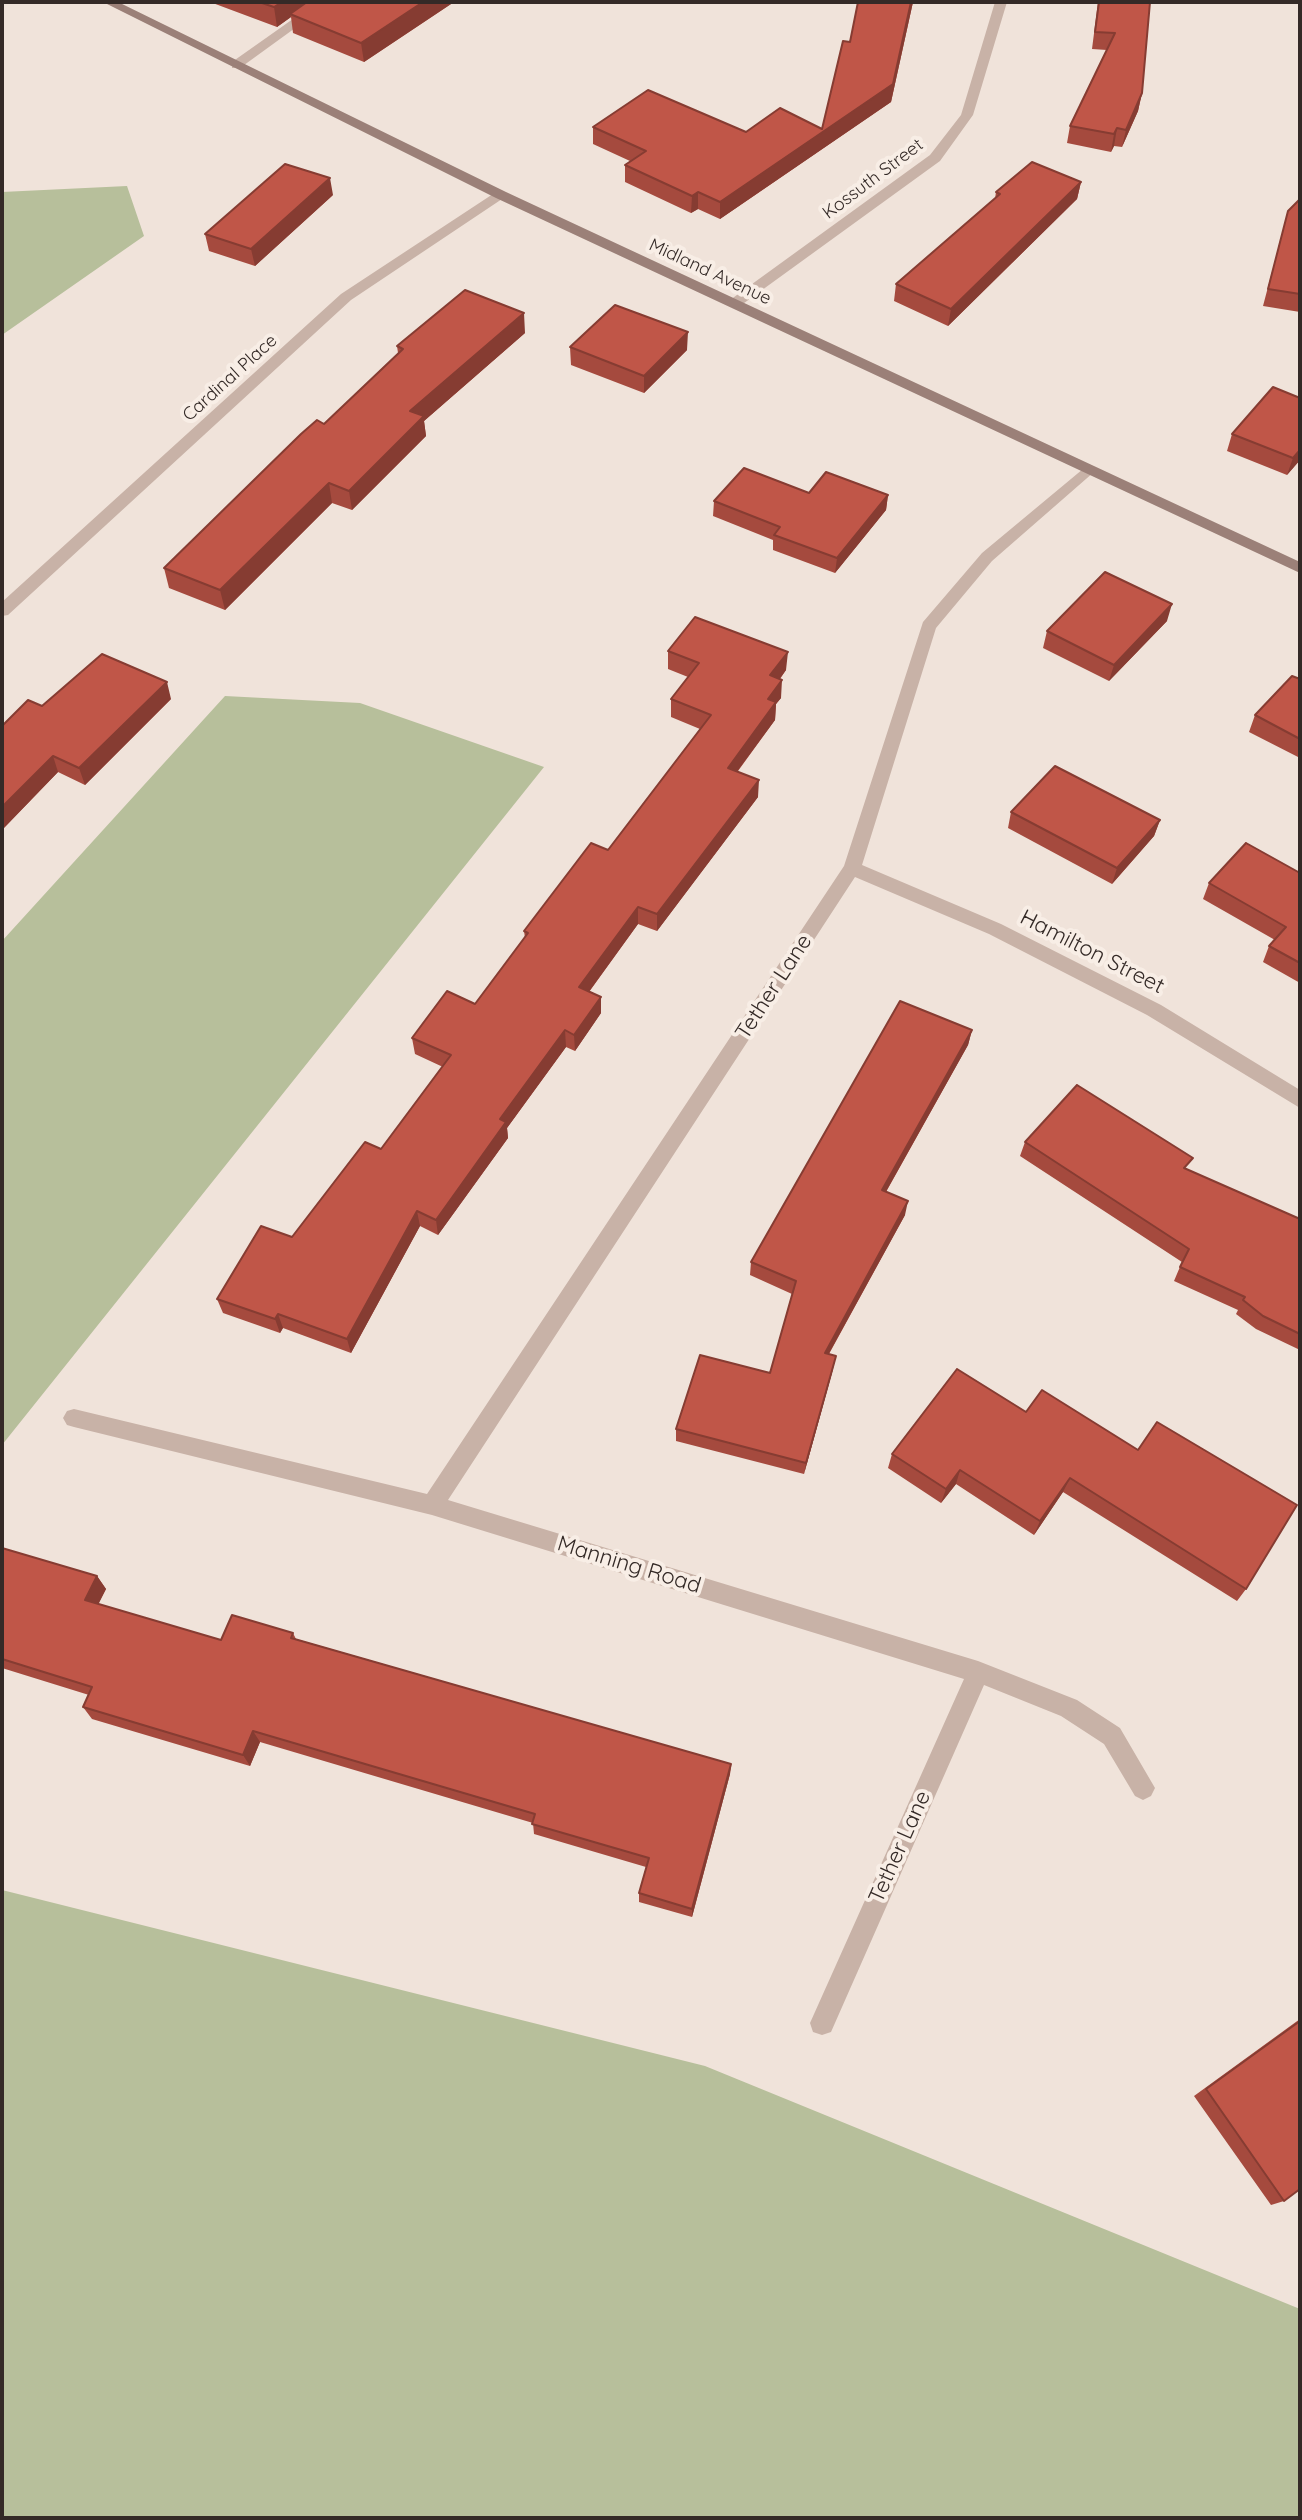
<!DOCTYPE html>
<html>
<head>
<meta charset="utf-8">
<style>
	body { margin:0 }
	#map { position:relative; width:1302px; height:2520px; overflow:hidden; background:#f0e3da; font-family:Quicksand,sans-serif }
	canvas { display:block }
	.frame { position:absolute; inset:0; border:4px solid #342a27; pointer-events:none }
</style>
</head>
<body>
<div id="map">
<canvas width="1302" height="2520"></canvas>
<div class="frame"></div>
</div>
<script>
const c = document.querySelector('canvas').getContext('2d');
c.lineJoin = 'round';
function paint(path, color) {
  c.fillStyle = color;
  c.fill(path, 'evenodd');
}
function shape(rows) {
  const path = new Path2D();
  for (const r of rows) {
    path.moveTo(r[0], r[1]);
    for (let i = 2; i < r.length; i += 2) path.lineTo(r[i], r[i + 1]);
  }
  return path;
}
function stroke(path, color, width, dash) {
  c.strokeStyle = color;
  c.lineWidth = width;
  c.lineCap = dash ? 'butt' : 'round';
  c.setLineDash(dash || []);
  c.stroke(path);
}
function label(font, color, halo, rows, align = 'center') {
  c.font = font + ' Quicksand,sans-serif';
  c.lineWidth = 8;
  c.setLineDash([]);
  c.textBaseline = 'middle';
  c.strokeStyle = halo;
  c.fillStyle = color;
  for (const [text, x, y, turn = 0] of rows) {
    c.save();
    c.translate(x, y);
    c.rotate((+turn || 0) * Math.PI / 180);
    c.textAlign = isNaN(turn) ? turn : align;
    if (halo) c.strokeText(text, 0, 0);
    c.fillText(text, 0, 0);
    c.restore();
  }
}
paint(shape([
	[127,186,144,236,2,335,2,192],
	[225,696,360,703,544,767,2,1445,2,941],
	[2,1890,705,2066,1300,2309,1300,2518,2,2518]
]), '#b7bf9b');
paint(shape([
	[317,2,331,2,240,68,232,68,232,62,317,2],
	[995,2,1007,2,973,115,940,161,740,306,730,306,730,300,930,155,961,115,995,2],
	[496,192,508,195,351,300,8,615,2,616,2,602,341,294,496,192],
	[1089,464,1096,469,1094,472,992,561,936,628,862,865,1001,924,1161,1005,1300,1090,1300,1108,1147,1015,989,934,855,877,448,1500,978,1661,1077,1700,1120,1728,1155,1788,1151,1796,1143,1800,1135,1796,1104,1744,1061,1716,984,1685,831,2032,822,2035,813,2032,810,2023,964,1679,432,1515,74,1427,67,1425,63,1418,67,1411,74,1409,427,1494,844,866,923,622,982,553,1089,464]
]), '#c8b2a7');
paint(shape([
	[103,2,118,2,506,192,1300,562,1300,573,496,198,103,2]
]), '#9b8078');
paint(shape([
	[210,2,454,2,364,62,293,33,291,17,277,27],
	[858,2,913,2,891,102,720,219,698,209,691,213,625,182,625,165,630,161,593,144,593,127,746,132,822,129,850,42],
	[1098,2,1150,2,1142,93,1138,111,1122,147,1114,146,1111,152,1067,143,1070,126,1107,50,1092,49],
	[1081,182,1077,199,948,326,894,301,896,284,995,199,996,192],
	[333,195,255,266,209,251,205,234],
	[1300,199,1300,312,1263,306,1288,211],
	[525,333,424,421,426,436,352,510,332,503,225,610,169,588,164,568,324,424,398,353,397,346],
	[570,347,687,350,644,393,571,365],
	[1300,398,1300,460,1287,475,1227,451,1232,434],
	[809,493,888,495,886,510,835,573,773,550,773,540,713,516,714,501],
	[1167,621,1109,681,1043,648,1047,631],
	[668,651,786,670,780,679,781,698,776,704,775,720,738,771,758,797,657,931,638,924,589,992,601,1013,575,1051,566,1047,507,1128,508,1138,438,1235,420,1226,351,1353,283,1328,280,1333,223,1313,217,1299,292,1237,381,1149,443,1067,415,1054,412,1038,475,1004,525,938,524,931,608,850,700,729,671,717,671,699,688,677,668,669],
	[1300,679,1300,758,1249,732,1255,715],
	[171,699,85,785,58,772,2,830,2,726],
	[1011,812,1160,820,1154,836,1112,884,1008,828],
	[1300,873,1300,983,1263,962,1269,946,1275,940,1203,899,1209,883],
	[972,1030,968,1045,886,1192,905,1215,829,1354,833,1369,804,1474,676,1441,676,1429,770,1373,792,1294,750,1275,751,1262],
	[1025,1142,1188,1170,1300,1219,1300,1350,1256,1329,1236,1314,1238,1310,1174,1281,1182,1262,1020,1156],
	[957,1369,1246,1589,1237,1601,1063,1492,1034,1535,956,1484,941,1503,888,1468,892,1454],
	[2,1548,97,1576,106,1589,98,1604,221,1640,293,1633,296,1639,731,1764,730,1774,692,1917,639,1902,639,1893,646,1867,534,1834,533,1823,260,1742,250,1766,92,1719,83,1707,89,1695,2,1668],
	[1300,2019,1300,2189,1284,2201,1271,2205,1194,2096]
]), '#a54a3e');
paint(shape([
	[282,2,312,2,290,14,291,17,277,27,274,7],
	[423,2,454,2,364,62,361,43],
	[911,2,913,2,891,102,720,219,720,202,893,84],
	[1142,93,1138,111,1122,147,1126,130],
	[1117,128,1114,146,1111,152,1114,134],
	[330,178,333,195,255,266,251,249],
	[1081,182,1077,199,948,326,951,309],
	[698,192,698,209,691,213,692,196],
	[524,313,525,333,424,421,426,436,352,510,349,491,410,411],
	[688,332,687,350,644,393,644,376],
	[1300,450,1300,460,1287,475,1293,458],
	[329,483,332,503,225,610,220,590],
	[888,495,886,510,835,573,837,558],
	[1172,604,1167,621,1109,681,1114,665],
	[788,652,786,670,769,693,770,675],
	[782,680,781,698,776,704,775,720,727,785,728,768,768,699],
	[167,682,171,699,85,785,79,768],
	[53,756,58,772,2,830,2,807],
	[759,780,758,797,657,931,657,914],
	[1160,820,1154,836,1112,884,1117,868],
	[638,907,638,924,580,1004,579,987],
	[601,997,601,1013,575,1051,574,1035],
	[565,1030,566,1047,507,1128,508,1138,438,1235,436,1220,500,1119],
	[972,1030,968,1045,879,1204,882,1190],
	[908,1201,905,1215,822,1366,825,1353],
	[417,1211,420,1226,351,1353,347,1339],
	[278,1314,283,1328,280,1333,275,1319],
	[836,1356,833,1369,804,1474,806,1463],
	[960,1470,956,1484,941,1503,946,1489],
	[1070,1478,1063,1492,1034,1535,1040,1521],
	[97,1576,106,1589,94,1613,85,1600],
	[253,1731,260,1742,250,1766,243,1755],
	[731,1764,730,1774,692,1917,692,1909]
]), '#863c32');
const building = shape([
	[259,2,282,2,274,7,259,2],
	[307,2,423,2,361,43,290,14,307,2],
	[858,2,911,2,893,84,720,202,698,192,692,196,625,165,646,151,593,127,648,90,746,132,780,108,822,129,843,41,850,42,858,2],
	[1099,2,1150,2,1142,93,1126,130,1117,128,1114,134,1070,126,1115,33,1095,32,1099,2],
	[1032,162,1081,182,951,309,896,284,1000,194,996,192,1032,162],
	[285,164,330,178,251,249,205,234,285,164],
	[1300,199,1300,294,1268,289,1288,211,1300,199],
	[465,290,524,313,410,411,424,416,349,491,329,483,220,590,164,568,301,434,317,420,324,424,403,349,397,346,465,290],
	[615,305,688,332,644,376,570,347,615,305],
	[1273,387,1300,398,1300,450,1293,458,1232,434,1273,387],
	[744,468,809,493,826,472,888,495,837,558,774,535,780,527,714,501,744,468],
	[1105,572,1172,604,1114,665,1047,631,1105,572],
	[695,617,788,652,770,675,782,680,768,699,776,702,728,768,759,780,657,914,638,907,579,987,601,997,574,1035,565,1030,500,1119,506,1122,436,1220,417,1211,347,1339,278,1314,275,1319,217,1299,261,1226,292,1237,365,1142,381,1149,451,1055,412,1038,447,991,475,1004,528,933,524,931,591,843,608,850,711,715,671,699,699,663,668,651,695,617],
	[102,654,167,682,79,768,53,756,2,807,2,726,28,700,42,706,102,654],
	[1292,676,1300,679,1300,739,1255,715,1292,676],
	[1055,766,1160,820,1117,868,1011,812,1055,766],
	[1246,843,1300,873,1300,963,1269,946,1286,927,1209,883,1246,843],
	[900,1001,972,1030,882,1190,908,1201,825,1353,836,1356,806,1463,676,1429,700,1355,770,1373,796,1281,751,1262,900,1001],
	[1077,1085,1193,1158,1184,1168,1300,1219,1300,1334,1263,1316,1243,1300,1245,1297,1180,1267,1189,1249,1025,1142,1077,1085],
	[957,1369,1026,1412,1042,1390,1138,1450,1157,1422,1297,1505,1246,1589,1070,1478,1040,1521,960,1470,946,1489,892,1454,957,1369],
	[2,1548,97,1576,85,1600,221,1640,232,1615,293,1633,291,1638,731,1764,692,1909,639,1893,649,1858,532,1824,535,1814,253,1731,243,1755,83,1707,92,1687,2,1659,2,1548],
	[1300,2021,1300,2189,1284,2201,1206,2089,1300,2021]
]);
paint(building, '#c05648');
stroke(building, '#863c32', 2);
label('18px', '#342a27', '#f8eee6', [
	["Kossuth Street",873,179,-37],
	["Midland Avenue",710,272,25],
	["Cardinal Place",230,378,-42]
]);
label('22px', '#342a27', '#f8eee6', [
	["Hamilton Street",1092,952,27],
	["Tether Lane",774,987,-57],
	["Manning Road",629,1565,17],
	["Tether Lane",900,1847,-66]
]);
</script>
</body>
</html>
